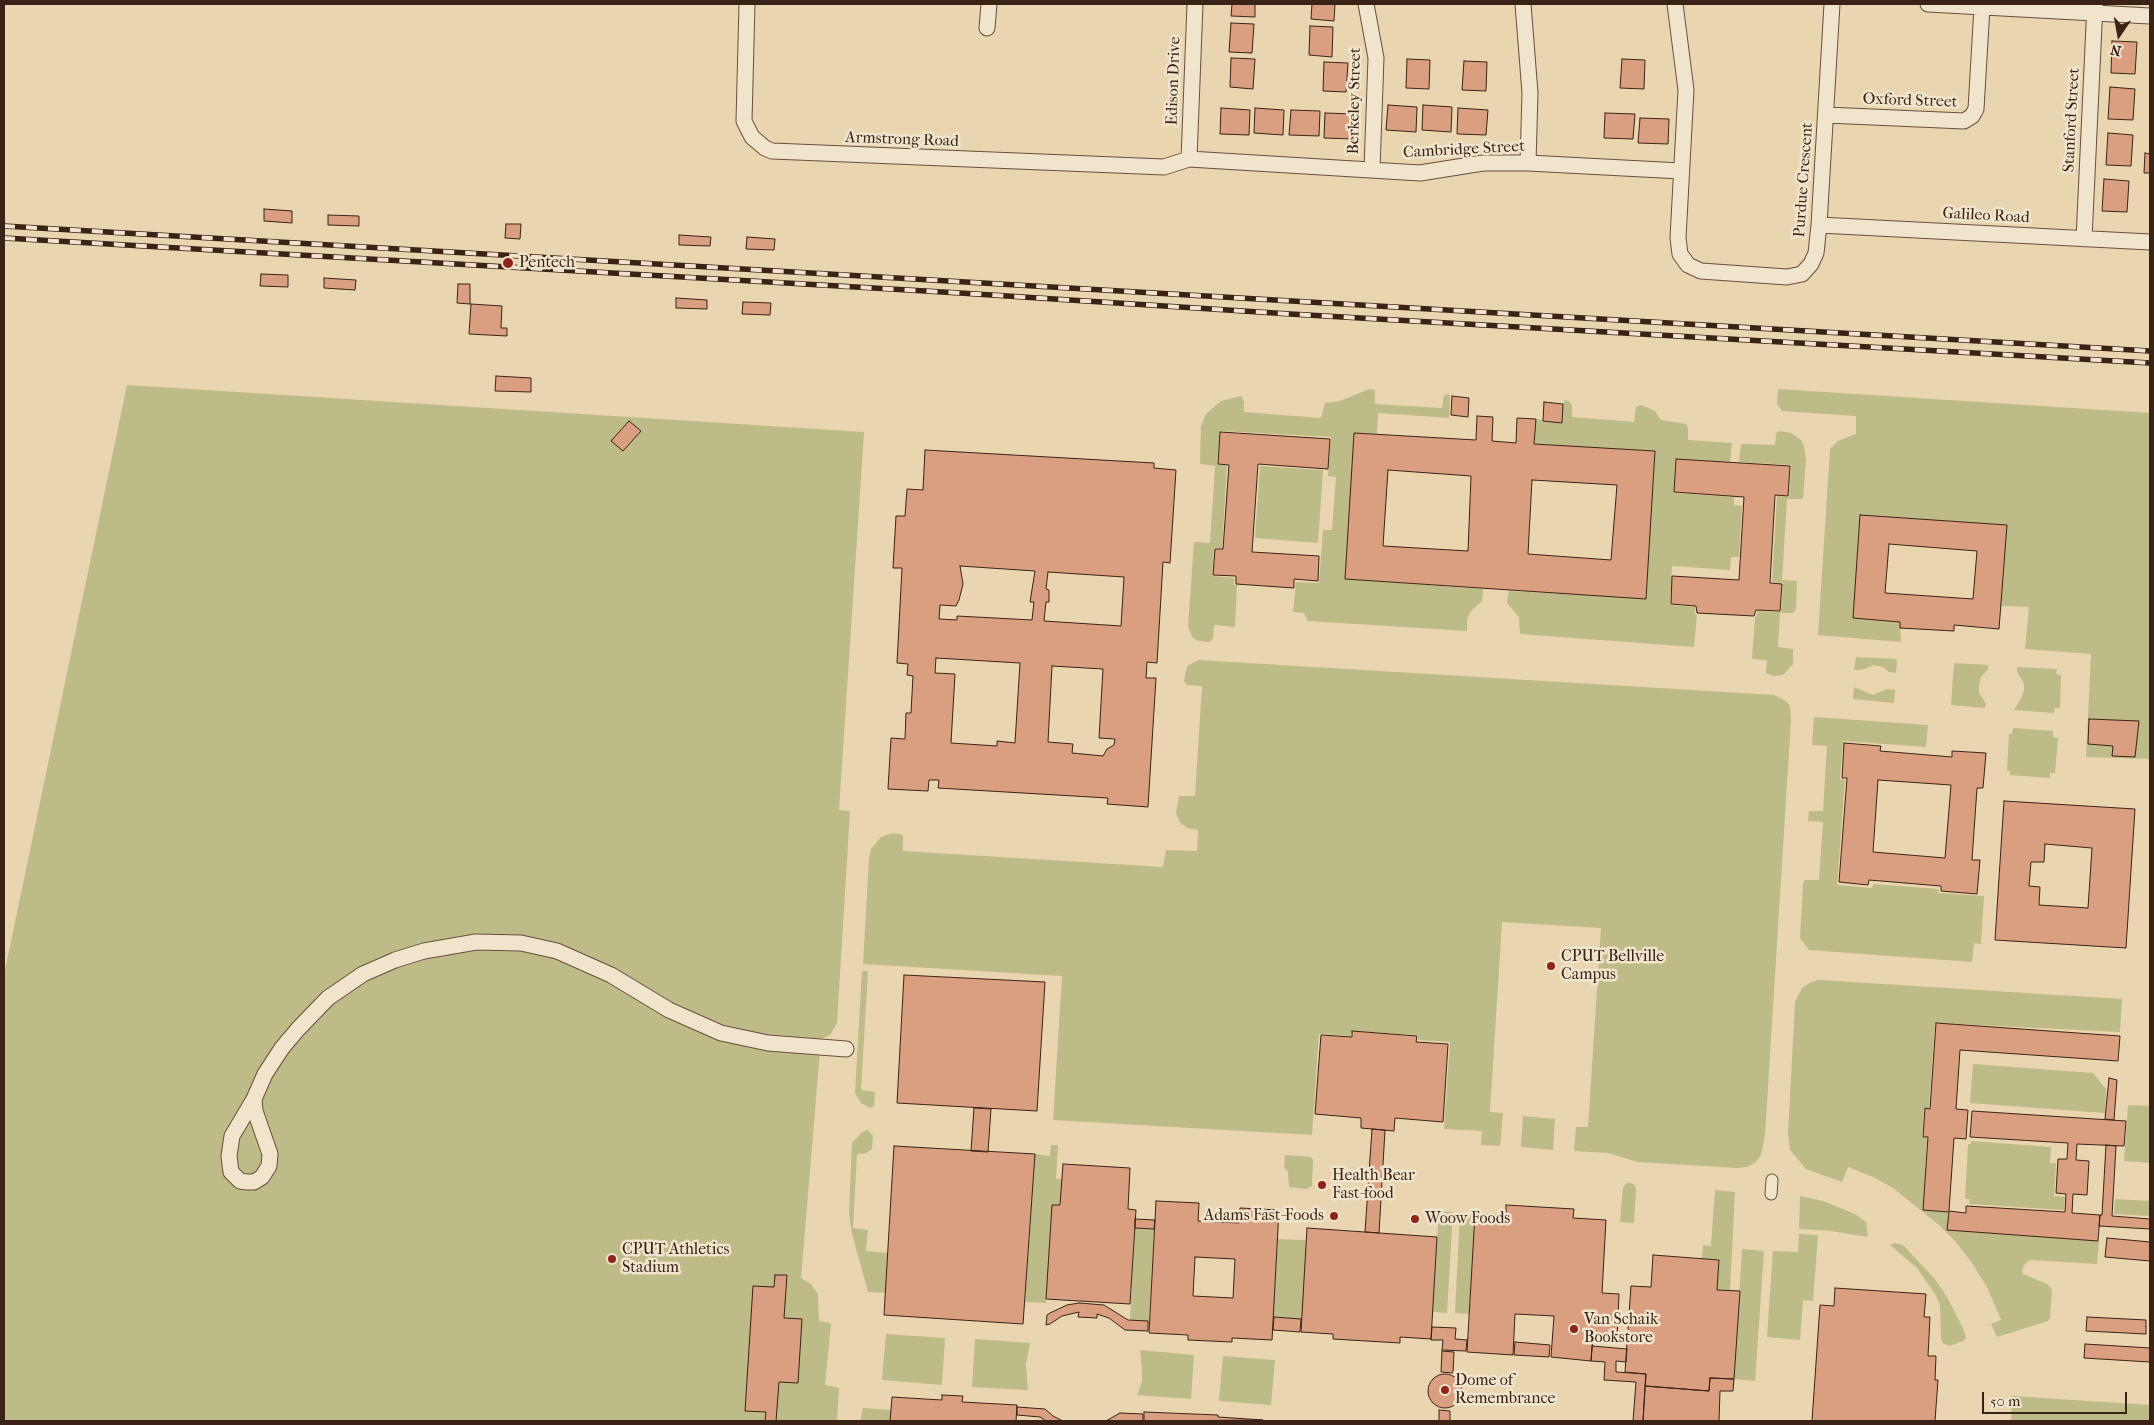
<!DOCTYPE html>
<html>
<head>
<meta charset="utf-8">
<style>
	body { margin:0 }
	#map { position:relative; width:2154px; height:1425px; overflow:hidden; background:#ead5b1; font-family:"IM FELL French Canon",serif }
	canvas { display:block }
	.frame { position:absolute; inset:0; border:5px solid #3a2316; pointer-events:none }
	.north { position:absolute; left:2094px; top:10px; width:50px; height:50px; -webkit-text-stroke:4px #f1e4cc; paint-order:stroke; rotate:192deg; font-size:14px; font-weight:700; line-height:20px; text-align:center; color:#3a2316 }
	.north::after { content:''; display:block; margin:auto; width:18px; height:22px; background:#3a2316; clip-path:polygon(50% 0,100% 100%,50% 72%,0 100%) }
	.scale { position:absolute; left:1982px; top:1392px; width:145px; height:22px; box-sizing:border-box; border:2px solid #3a2316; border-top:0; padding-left:6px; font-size:15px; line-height:18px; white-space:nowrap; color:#3a2316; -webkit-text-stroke:4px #f1e4cc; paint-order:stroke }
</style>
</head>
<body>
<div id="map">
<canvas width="2154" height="1425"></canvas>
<div class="frame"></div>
<div class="north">N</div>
<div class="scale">50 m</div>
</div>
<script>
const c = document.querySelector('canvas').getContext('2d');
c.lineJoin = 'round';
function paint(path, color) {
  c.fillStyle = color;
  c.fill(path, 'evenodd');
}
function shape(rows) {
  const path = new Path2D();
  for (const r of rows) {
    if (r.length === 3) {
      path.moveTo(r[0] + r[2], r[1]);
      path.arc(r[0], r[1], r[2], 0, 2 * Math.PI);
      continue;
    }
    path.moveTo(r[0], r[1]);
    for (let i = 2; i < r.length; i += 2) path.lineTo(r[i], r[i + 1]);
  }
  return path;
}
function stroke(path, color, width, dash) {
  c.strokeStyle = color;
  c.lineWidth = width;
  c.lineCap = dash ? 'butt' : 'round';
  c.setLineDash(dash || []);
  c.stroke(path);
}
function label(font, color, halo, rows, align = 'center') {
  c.font = font + ' "IM FELL French Canon",serif';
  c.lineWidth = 5;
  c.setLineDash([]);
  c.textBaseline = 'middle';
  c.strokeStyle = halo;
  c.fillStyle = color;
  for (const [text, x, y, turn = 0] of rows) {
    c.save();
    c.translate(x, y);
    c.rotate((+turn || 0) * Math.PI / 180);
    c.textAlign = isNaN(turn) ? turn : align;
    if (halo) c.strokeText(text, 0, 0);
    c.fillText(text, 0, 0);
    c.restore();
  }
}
paint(shape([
	[127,385,864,432,839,810,850,811,837,1023,830,1035,821,1039,801,1278,811,1284,818,1294,819,1321,831,1323,825,1385,839,1388,837,1421,4,1421,4,975],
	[1369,389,1375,390,1375,404,1442,408,1444,395,1449,394,1450,397,1449,418,1378,413,1377,434,1354,433,1345,579,1483,589,1482,601,1471,611,1467,619,1467,631,1308,621,1304,613,1293,612,1296,582,1319,583,1323,530,1332,530,1336,477,1328,476,1331,437,1220,431,1217,464,1227,466,1222,548,1214,548,1212,576,1234,578,1234,585,1237,585,1235,627,1214,625,1213,638,1210,642,1199,641,1193,638,1188,627,1194,542,1210,543,1215,466,1200,464,1201,426,1206,414,1221,401,1241,396,1244,402,1244,412,1321,418,1325,403,1340,401],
	[1778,389,2150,413,2150,759,2086,757,2091,654,2025,649,2029,607,2001,606,2007,525,1860,515,1853,617,1900,622,1901,642,1818,635,1830,449,1838,441,1856,434,1856,416,1782,411,1777,404],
	[1565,400,1569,401,1572,405,1572,417,1634,422,1636,407,1641,405,1655,411,1661,420,1686,424,1688,428,1688,440,1732,443,1730,462,1675,459,1674,493,1734,497,1734,505,1742,506,1739,557,1731,557,1730,570,1672,566,1670,605,1695,607,1695,614,1697,615,1694,647,1520,634,1519,617,1507,603,1509,591,1646,598,1655,451,1534,444,1536,419,1562,423,1563,404],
	[1780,431,1791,433,1801,440,1804,446,1806,459,1803,499,1787,499,1782,580,1797,581,1796,609,1793,613,1780,613,1778,647,1793,649,1793,664,1783,675,1773,676,1766,673,1767,660,1752,659,1755,618,1758,611,1781,612,1783,583,1772,582,1777,496,1789,497,1791,465,1739,462,1741,444,1775,445,1776,435,1777,432],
	[1260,466,1323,470,1318,543,1255,538],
	[1856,657,1897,659,1896,673,1889,672,1883,667,1874,665,1861,670,1854,670],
	[1199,660,1774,695,1786,701,1790,706,1791,720,1765,1135,1761,1155,1756,1162,1747,1167,1738,1168,1638,1162,1608,1153,1574,1151,1576,1127,1588,1127,1601,928,1502,922,1490,1112,1503,1113,1500,1146,1481,1145,1482,1131,1444,1129,1450,1042,1418,1040,1418,1035,1351,1031,1351,1036,1319,1034,1312,1135,1053,1120,1062,976,863,964,869,859,871,849,881,837,893,833,903,835,903,851,1163,867,1166,850,1197,851,1198,830,1187,828,1182,824,1179,821,1176,813,1179,796,1195,796,1202,686,1187,685,1184,681,1187,666],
	[1954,663,1988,665,1988,669,1981,677,1979,685,1979,693,1986,704,1985,708,1951,705],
	[2017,667,2057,669,2056,674,2061,675,2060,708,2055,708,2054,713,2014,710,2021,699,2024,690,2024,684,2017,671],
	[1854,687,1873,695,1887,689,1895,690,1894,703,1853,699],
	[1814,717,1928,725,1926,747,1843,741,1840,779,1845,780,1837,885,1872,888,1873,884,1938,889,1939,893,1984,896,1981,944,1974,943,1972,962,1809,950,1800,938,1803,883,1805,880,1819,880,1823,822,1808,821,1809,811,1823,811,1827,746,1812,745],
	[2013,728,2053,731,2053,737,2058,738,2055,773,2050,773,2050,778,2010,775,2010,771,2007,770,2009,734,2012,734],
	[862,971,868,971,861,1090,875,1092,874,1106,870,1108,861,1103,855,1093],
	[1819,980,2122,999,2120,1032,1935,1023,1929,1108,1924,1108,1922,1137,1927,1138,1923,1210,1948,1212,1948,1230,2099,1241,2097,1264,2030,1260,2024,1265,2022,1271,2023,1274,2047,1284,2052,1290,2050,1318,2048,1321,1997,1337,1991,1324,2001,1320,1987,1287,1972,1263,1955,1241,1939,1225,1893,1188,1873,1177,1848,1167,1842,1182,1806,1169,1790,1150,1788,1133,1795,1002,1802,988,1811,982],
	[1973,1064,2093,1073,2106,1089,2105,1113,1970,1103],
	[2128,1105,2150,1106,2150,1163,2124,1161],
	[1523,1116,1555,1119,1553,1150,1521,1147],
	[868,1130,873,1136,872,1149,866,1153,857,1154,853,1228,868,1230,866,1251,888,1253,886,1293,868,1292,852,1234,849,1213,852,1143,862,1132],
	[1971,1141,2051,1147,2050,1163,2056,1163,2054,1196,2065,1197,2064,1210,1969,1204,1970,1199,1965,1199,1968,1144,1971,1144],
	[1051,1145,1058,1145,1056,1179,1062,1179,1060,1205,1052,1205,1046,1303,1025,1302,1035,1154,1050,1156],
	[1285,1155,1311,1157,1313,1160,1312,1186,1306,1189,1289,1187,1288,1172,1284,1167],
	[1628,1182,1635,1185,1636,1191,1634,1223,1620,1222,1623,1187],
	[1715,1190,1735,1192,1730,1291,1717,1290,1719,1260,1702,1259,1703,1245,1711,1246],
	[1800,1196,1823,1201,1855,1214,1866,1222,1868,1237,1831,1231,1799,1229],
	[2115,1199,2150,1201,2150,1216,2114,1214],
	[1439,1211,1453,1212,1447,1313,1432,1312],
	[1460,1212,1475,1214,1469,1314,1455,1313],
	[1135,1228,1154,1229,1149,1322,1130,1320],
	[1799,1234,1818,1235,1813,1301,1803,1300,1800,1340,1767,1337,1773,1251,1798,1252],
	[1278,1239,1306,1240,1302,1319,1273,1317],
	[1894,1243,1903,1245,1935,1279,1948,1299,1963,1328,1966,1338,1963,1341,1949,1346,1943,1343,1941,1339,1940,1305,1935,1294,1917,1268,1890,1245],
	[1742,1249,1764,1251,1755,1381,1734,1379],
	[886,1334,945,1338,942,1385,882,1380],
	[975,1339,1030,1343,1026,1364,1028,1390,972,1387],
	[1140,1350,1194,1355,1191,1399,1137,1395,1142,1382,1142,1371],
	[1223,1356,1275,1360,1271,1405,1219,1401],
	[2012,1396,2150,1405,2150,1421,2011,1421],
	[863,1408,891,1410,890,1421,860,1421]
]), '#bdbb87');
const building = shape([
	[1232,4,1255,4,1255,17,1231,16,1232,4],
	[1312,4,1335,4,1334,21,1311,19,1312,4],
	[1231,23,1254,24,1252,53,1229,52,1231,23],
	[1310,26,1333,27,1332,57,1309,55,1310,26],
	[2112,41,2137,42,2135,74,2111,73,2112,41],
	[1231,58,1255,59,1253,89,1230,87,1231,58],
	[1407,59,1430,60,1429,89,1406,88,1407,59],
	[1622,59,1645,60,1644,89,1620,88,1622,59],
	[1464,61,1487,62,1486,91,1462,90,1464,61],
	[1324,62,1348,63,1346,92,1323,91,1324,62],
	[2110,87,2135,89,2133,120,2108,119,2110,87],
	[1388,105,1417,107,1416,132,1386,130,1388,105],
	[1423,105,1452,107,1451,132,1422,130,1423,105],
	[1221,108,1250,110,1249,135,1220,134,1221,108],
	[1255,108,1284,110,1283,135,1254,133,1255,108],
	[1458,108,1488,110,1486,135,1457,134,1458,108],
	[1291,110,1320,111,1319,136,1289,135,1291,110],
	[1325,113,1355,114,1353,139,1324,138,1325,113],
	[1605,113,1635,114,1633,139,1604,138,1605,113],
	[1640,118,1669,119,1668,144,1638,143,1640,118],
	[2108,133,2133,135,2131,166,2106,165,2108,133],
	[2145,153,2150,154,2150,173,2144,173,2145,153],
	[2104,179,2129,181,2127,212,2102,211,2104,179],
	[264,209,292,211,292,223,264,221,264,209],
	[328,215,359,216,359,226,328,225,328,215],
	[506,224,521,224,520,239,505,238,506,224],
	[679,235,711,237,710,246,679,245,679,235],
	[747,237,775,239,774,250,746,249,747,237],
	[261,274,288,275,288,287,260,286,261,274],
	[324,278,356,280,355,290,324,288,324,278],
	[458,284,470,284,470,304,457,303,458,284],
	[676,298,707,300,707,309,676,308,676,298],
	[743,302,771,303,770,315,742,314,743,302],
	[471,304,502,306,501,328,507,328,507,336,469,334,471,304],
	[496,376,531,378,531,392,495,391,496,376],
	[1452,396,1469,398,1468,417,1451,415,1452,396],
	[1544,402,1563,404,1562,423,1543,421,1544,402],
	[1477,416,1493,417,1492,441,1516,443,1517,418,1536,419,1534,444,1655,451,1646,599,1345,579,1354,433,1476,440,1477,416],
	[1388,470,1471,476,1468,551,1383,546,1388,470],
	[1532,480,1617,485,1611,560,1528,554,1532,480],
	[629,421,641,431,623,451,611,441,629,421],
	[1220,432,1330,439,1328,469,1258,464,1252,552,1319,556,1318,581,1294,579,1294,588,1236,584,1236,576,1213,575,1215,549,1223,549,1229,465,1218,464,1220,432],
	[925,450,1154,463,1154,468,1176,470,1170,563,1163,562,1157,663,1147,662,1146,678,1156,678,1148,807,1107,804,1108,798,938,788,939,780,929,780,928,791,888,789,891,738,905,739,906,713,911,713,913,676,907,675,908,664,897,663,902,568,893,568,896,516,905,516,907,489,923,490,925,450],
	[960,566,1035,571,1030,602,1034,602,1032,620,957,616,957,620,939,619,940,605,956,606,959,600,963,584,960,566],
	[1048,572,1124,577,1121,626,1044,621,1046,602,1049,602,1049,590,1046,589,1048,572],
	[936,658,1020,663,1015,743,997,741,997,746,951,743,955,674,935,673,936,658],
	[1052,666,1103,669,1099,738,1115,739,1114,745,1107,749,1103,756,1072,753,1073,744,1048,742,1052,666],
	[1676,459,1790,466,1788,496,1775,495,1770,583,1782,584,1780,611,1756,610,1754,616,1697,613,1696,606,1671,604,1672,576,1739,580,1744,497,1674,492,1676,459],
	[1860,515,2007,525,1999,629,1954,625,1954,631,1900,628,1900,622,1853,618,1860,515],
	[1889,544,1977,551,1973,599,1885,593,1889,544],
	[2089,719,2139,721,2135,757,2112,756,2113,746,2088,744,2089,719],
	[1844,743,1881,746,1880,751,1952,757,1952,751,1986,753,1983,788,1977,788,1972,860,1980,860,1977,894,1941,891,1941,886,1869,880,1868,885,1839,882,1847,778,1842,778,1844,743],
	[1878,780,1951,785,1945,858,1873,852,1878,780],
	[2004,801,2135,809,2126,948,1995,940,2004,801],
	[2045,844,2092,848,2088,908,2039,905,2040,887,2029,886,2031,862,2044,862,2045,844],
	[904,975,1045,982,1037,1111,897,1103,904,975],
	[1936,1023,2120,1036,2118,1061,1960,1050,1956,1109,1968,1110,1966,1139,1954,1138,1949,1211,1966,1213,1966,1206,2065,1212,2066,1194,2056,1193,2058,1159,2067,1159,2068,1143,1970,1137,1972,1111,2126,1121,2124,1146,2077,1144,2076,1160,2089,1161,2087,1195,2073,1194,2072,1213,2100,1215,2098,1241,1947,1230,1949,1212,1923,1210,1928,1137,1923,1137,1925,1108,1930,1109,1936,1023],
	[1352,1031,1417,1036,1416,1042,1448,1044,1443,1122,1395,1118,1394,1131,1361,1128,1361,1118,1315,1114,1321,1035,1352,1037,1352,1031],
	[2109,1078,2117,1080,2114,1120,2105,1119,2109,1078],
	[974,1108,991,1109,988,1152,971,1151,974,1108],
	[1372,1129,1385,1130,1379,1233,1365,1232,1372,1129],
	[2106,1145,2116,1146,2112,1216,2150,1219,2150,1229,2099,1226,2100,1215,2102,1215,2106,1145],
	[894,1146,1035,1154,1023,1324,884,1315,894,1146],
	[1063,1164,1130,1168,1128,1209,1136,1210,1130,1304,1046,1299,1052,1205,1060,1205,1063,1164],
	[1156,1201,1199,1203,1198,1221,1239,1223,1240,1208,1279,1210,1272,1340,1232,1338,1232,1342,1188,1340,1188,1335,1149,1333,1156,1201],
	[1195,1257,1235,1259,1233,1298,1193,1296,1195,1257],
	[1506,1205,1574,1209,1573,1218,1606,1220,1602,1293,1619,1294,1617,1340,1593,1338,1591,1361,1551,1357,1554,1316,1515,1314,1513,1355,1467,1352,1475,1214,1506,1215,1506,1205],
	[1135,1219,1155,1220,1154,1229,1135,1228,1135,1219],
	[1307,1228,1437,1237,1431,1339,1400,1337,1400,1343,1333,1339,1333,1334,1301,1332,1307,1228],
	[2107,1238,2150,1242,2150,1261,2105,1257,2107,1238],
	[1653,1255,1719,1260,1717,1290,1740,1291,1734,1379,1710,1378,1709,1391,1645,1386,1646,1374,1625,1372,1631,1286,1651,1287,1653,1255],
	[775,1275,787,1275,784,1318,802,1319,798,1383,779,1382,776,1421,765,1421,766,1412,745,1411,753,1286,774,1287,775,1275],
	[1835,1288,1926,1294,1924,1317,1930,1317,1928,1356,1936,1356,1935,1380,1938,1380,1935,1421,1812,1421,1820,1305,1834,1306,1835,1288],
	[1079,1303,1104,1305,1128,1320,1148,1321,1148,1331,1125,1330,1109,1318,1097,1314,1097,1318,1078,1317,1079,1312,1062,1316,1050,1324,1046,1325,1047,1315,1050,1313,1067,1305,1079,1303],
	[1274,1317,1301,1319,1300,1332,1273,1330,1274,1317],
	[2087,1317,2146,1320,2146,1334,2086,1331,2087,1317],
	[1432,1327,1456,1328,1455,1339,1467,1340,1466,1351,1442,1350,1443,1340,1431,1340,1432,1327],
	[1515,1342,1550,1345,1549,1357,1514,1355,1515,1342],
	[2085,1344,2150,1348,2150,1362,2084,1358,2085,1344],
	[1592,1346,1627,1349,1626,1362,1616,1361,1616,1372,1646,1374,1643,1421,1633,1421,1636,1382,1604,1380,1605,1362,1591,1361,1592,1346],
	[1442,1351,1454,1352,1453,1373,1441,1372,1442,1351],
	[1445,1391,17],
	[1710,1378,1734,1379,1733,1391,1720,1391,1719,1421,1643,1421,1645,1386,1709,1391,1710,1378],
	[942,1395,963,1396,962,1402,1017,1405,1016,1421,890,1421,892,1397,942,1400,942,1395],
	[1017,1407,1045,1409,1053,1416,1063,1421,1046,1421,1040,1417,1017,1415,1017,1407],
	[1439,1410,1450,1411,1450,1421,1439,1421,1439,1410],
	[1144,1412,1218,1415,1218,1417,1263,1420,1144,1421,1144,1412],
	[1120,1413,1143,1414,1143,1421,1106,1421,1120,1413]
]);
paint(building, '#da9e80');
stroke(building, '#3a2316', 1);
const pedestrian = shape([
	[1771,1194,1772,1180]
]);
const minor = shape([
	[747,4,744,121,752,137,765,148,772,151,1164,167,1189,159,1420,173,1483,163,1528,163,1681,171],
	[1366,4,1376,58,1372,169],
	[1523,4,1530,93,1528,163],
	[1675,4,1686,90,1678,238,1680,254,1688,265,1701,271,1787,277,1802,274,1811,264,1816,253,1819,225,1832,4],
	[1928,4,2150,16],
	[987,28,989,4],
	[1826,115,1964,121,1972,116,1976,109,1982,7],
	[1189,159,1195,4],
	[1819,225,2150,242],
	[2084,239,2095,4],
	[254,1099,232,1136,229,1156,231,1172,240,1181,247,1182,254,1182,262,1177,269,1166,270,1154,255,1111,254,1099,265,1074,282,1048,298,1029,328,998,363,974,395,960,424,951,476,942,521,943,557,951,611,975,669,1010,721,1033,768,1043,846,1049]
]);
stroke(pedestrian, '#66503d', 13);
stroke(minor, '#66503d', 17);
stroke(pedestrian, '#f1e4cc', 11);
stroke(minor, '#f1e4cc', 15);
const rail = shape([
	[4,226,2150,351],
	[4,238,960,293,1290,314,2150,363]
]);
stroke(rail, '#3a2316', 5.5);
stroke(rail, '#f1e4cc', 4, [11]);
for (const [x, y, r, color] of [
	[508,263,6,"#8f2418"],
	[1551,966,5,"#8f2418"],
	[1322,1185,5,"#8f2418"],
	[1334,1216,5,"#8f2418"],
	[1415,1219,5,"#8f2418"],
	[612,1259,5,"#8f2418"],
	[1574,1329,5,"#8f2418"],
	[1445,1390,5,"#8f2418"]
]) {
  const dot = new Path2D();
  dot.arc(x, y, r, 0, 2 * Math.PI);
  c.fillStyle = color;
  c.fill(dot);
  stroke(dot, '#f1e4cc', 2);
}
label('16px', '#3a2316', '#f1e4cc', [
	["Edison Drive",1174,81,-88],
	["Berkeley Street",1355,101,-89],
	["Oxford Street",1910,101,2],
	["Stanford Street",2072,120,-87],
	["Armstrong Road",902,140,2],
	["Cambridge Street",1464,150,-3],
	["Purdue Crescent",1804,180,-86],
	["Galileo Road",1986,216,3]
]);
label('16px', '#3a2316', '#f1e4cc', [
	["Pentech",519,263],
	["CPUT Bellville",1561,957],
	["Campus",1561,975],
	["Health Bear",1332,1176],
	["Fast-food",1332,1194],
	["Adams Fast-Foods",1324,1216,"right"],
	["Woow Foods",1425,1219],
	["CPUT Athletics",622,1250],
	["Stadium",622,1268],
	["Van Schaik",1584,1320],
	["Bookstore",1584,1338],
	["Dome of",1455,1381],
	["Remembrance",1455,1399]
], 'left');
</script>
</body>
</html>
